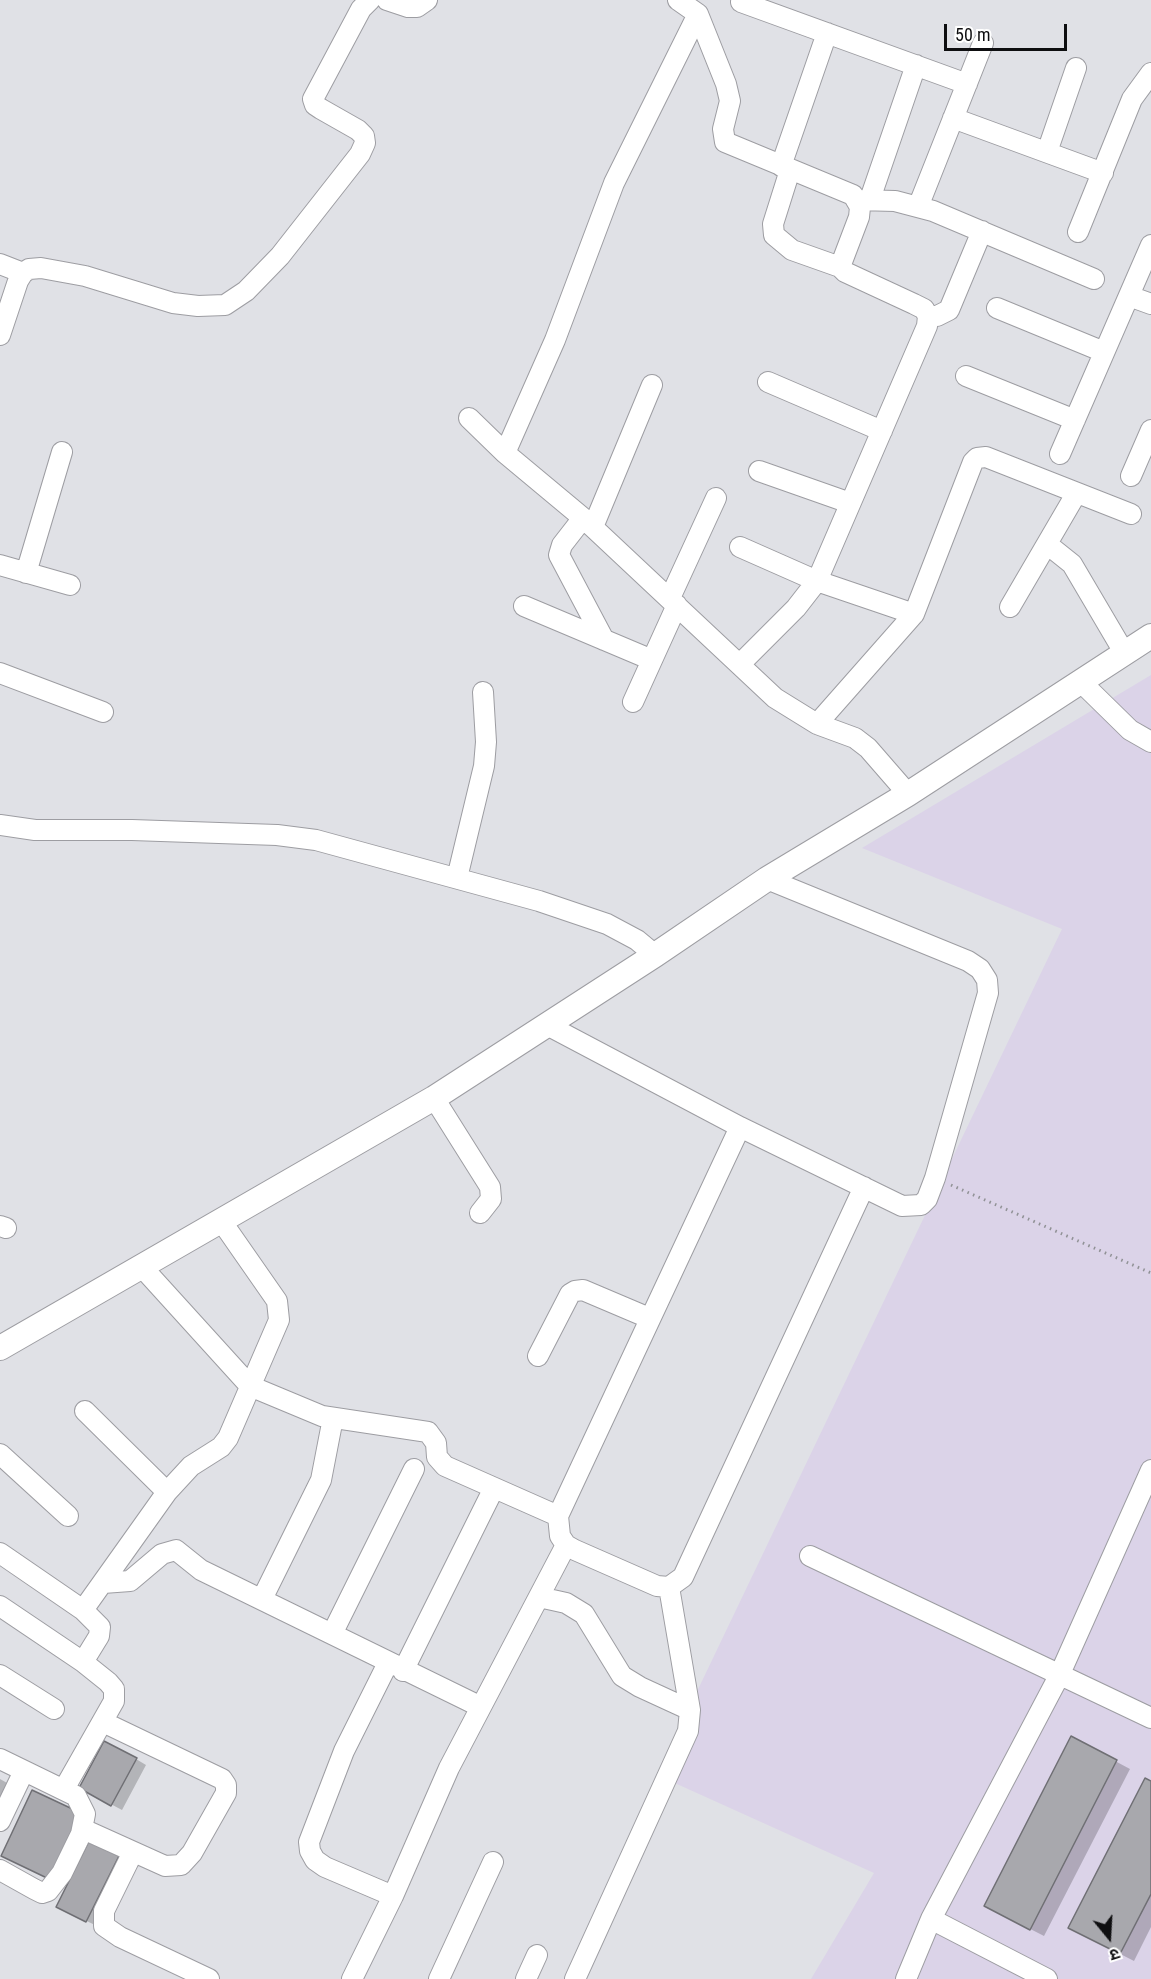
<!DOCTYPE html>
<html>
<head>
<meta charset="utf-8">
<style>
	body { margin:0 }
	#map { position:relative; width:1151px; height:1979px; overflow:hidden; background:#e0e1e6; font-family:"Roboto Condensed","Noto Sans Devanagari",sans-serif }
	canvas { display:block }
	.north { position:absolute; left:1079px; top:1907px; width:60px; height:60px; -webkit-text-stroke:4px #fff; paint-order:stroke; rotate:162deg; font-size:16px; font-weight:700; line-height:24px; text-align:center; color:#0e0e10 }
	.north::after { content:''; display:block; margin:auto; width:21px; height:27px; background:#0e0e10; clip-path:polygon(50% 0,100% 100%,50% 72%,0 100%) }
	.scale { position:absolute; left:944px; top:24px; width:123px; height:27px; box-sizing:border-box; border:3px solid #0e0e10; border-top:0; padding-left:8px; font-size:18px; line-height:21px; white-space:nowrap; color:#0e0e10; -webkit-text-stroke:4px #fff; paint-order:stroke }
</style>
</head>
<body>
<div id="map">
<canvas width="1151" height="1979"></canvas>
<div class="north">उ</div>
<div class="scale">50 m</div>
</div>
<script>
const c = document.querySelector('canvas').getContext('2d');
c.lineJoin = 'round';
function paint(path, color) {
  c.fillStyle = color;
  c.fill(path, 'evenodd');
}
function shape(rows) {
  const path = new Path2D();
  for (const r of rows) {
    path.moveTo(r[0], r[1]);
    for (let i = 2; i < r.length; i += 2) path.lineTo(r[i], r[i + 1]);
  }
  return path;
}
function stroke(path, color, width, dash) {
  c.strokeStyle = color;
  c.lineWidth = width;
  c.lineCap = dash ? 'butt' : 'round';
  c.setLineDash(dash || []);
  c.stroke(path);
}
paint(shape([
	[1151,675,1151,1979,811,1979,874,1873,657,1775,1062,929,862,848]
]), '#dbd3e8');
paint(shape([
	[1072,1738,1130,1769,1044,1936,999,1913],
	[136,1759,146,1765,122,1810,90,1793],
	[0,1779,16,1788,0,1822],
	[1151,1782,1151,1927,1134,1961,1083,1935],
	[90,1843,128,1863,97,1926,68,1912]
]), '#0003');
const building = shape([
	[1071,1736,1117,1760,1030,1930,984,1906,1071,1736],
	[104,1741,137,1758,111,1806,79,1788,104,1741],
	[1145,1778,1151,1781,1151,1894,1120,1954,1068,1928,1145,1778],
	[32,1790,81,1813,49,1879,1,1856,32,1790],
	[89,1841,119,1856,86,1922,56,1907,89,1841]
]);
paint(building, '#a8a8ad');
stroke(building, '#6f6f74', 1.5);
const minor = shape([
	[387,0,408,7,417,7,427,0],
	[678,0,698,14,726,84,730,101,723,129,725,142,853,195,860,207,859,217,840,267,845,272,914,304,924,309,928,316,927,326,817,581,796,608,740,664],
	[741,2,967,84],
	[953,118,1103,173],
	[1047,152,1076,68],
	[781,166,827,33],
	[790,170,773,224,774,235,792,250,840,267],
	[870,199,916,65],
	[857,200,895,201,933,211,1094,279],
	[918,207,983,43],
	[1078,232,1132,99,1151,73],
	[0,264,23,273],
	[1129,296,1151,304],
	[997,308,1104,352],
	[928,316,937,316,949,310,982,231],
	[0,335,18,281,23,273,29,269,41,268,85,276,173,303,198,306,225,305,246,291,280,256,360,154,365,143,364,136,358,130,321,109,315,105,313,99,361,9,370,0],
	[966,376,1075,420],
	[768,382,882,431],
	[469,418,505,453,583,518,775,698,817,724,855,738,868,748,908,794],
	[505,453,555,340,614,183,698,14],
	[1060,454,1151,245],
	[759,471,850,503],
	[1131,476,1151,430],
	[583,518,562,545,559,555,604,640],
	[593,527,652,385],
	[1047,544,1072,564,1125,654],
	[740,547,817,581,914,614],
	[0,565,70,585],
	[26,573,62,452],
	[670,598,716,498],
	[524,606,652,660],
	[1010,607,1076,494],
	[0,673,103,712],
	[1080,681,1130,730,1151,742],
	[633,702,677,605],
	[817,724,914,614,973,462,977,458,986,457,1131,514],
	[0,825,35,830,132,830,277,835,316,840,539,901,607,924,637,940,655,955],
	[457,878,484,766,486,742,483,692],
	[547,1025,740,1127,902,1206,921,1205,927,1199,935,1178,988,993,987,980,980,969,968,961,767,879],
	[434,1098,490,1187,491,1199,480,1213],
	[740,1127,558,1516,560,1536,566,1545,575,1550,657,1586,669,1587,683,1577,864,1187],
	[0,1226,6,1228],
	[142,1267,250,1386,322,1416,428,1432,436,1443,437,1457,445,1466,558,1516],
	[538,1356,570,1294,575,1291,583,1290,649,1318],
	[85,1411,167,1492],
	[0,1454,68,1516],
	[0,1553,83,1610,100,1627,99,1636,83,1662,108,1682,114,1689,114,1701,64,1789],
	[810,1556,1151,1718],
	[103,1583,130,1581,162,1554,176,1550,201,1570,481,1707],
	[539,1597,566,1603,584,1614,622,1676,640,1687,690,1710],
	[262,1599,321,1480,333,1418],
	[0,1606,83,1662],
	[83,1610,167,1492,191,1466,221,1447,228,1438,279,1320,277,1301,222,1222],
	[332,1634,414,1469],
	[388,1663,344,1751,309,1842,310,1851,315,1860,325,1867,393,1896],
	[403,1671,494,1488],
	[0,1675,54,1709],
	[0,1759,76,1796,85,1814,81,1834,62,1873,48,1891,42,1893,34,1889,0,1870],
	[0,1821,24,1771],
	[83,1829,165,1866,181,1865,192,1853,226,1793,226,1785,222,1779,103,1722],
	[133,1852,104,1911,104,1926,120,1937,209,1979],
	[931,1919,1047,1979],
	[352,1979,393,1896,449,1768,566,1545],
	[439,1979,493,1862],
	[526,1979,537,1955],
	[575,1979,688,1731,690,1710,669,1587],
	[906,1979,931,1919,1059,1676,1151,1470]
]);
const major = shape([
	[0,1348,434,1098,655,955,767,879,908,794,1151,636]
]);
stroke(minor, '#9d9da2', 22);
stroke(major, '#9d9da2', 26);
stroke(shape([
	[951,1185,1151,1273]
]), '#919296', 3, [1.5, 4.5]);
stroke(minor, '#fff', 20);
stroke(major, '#fff', 24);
</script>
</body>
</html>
